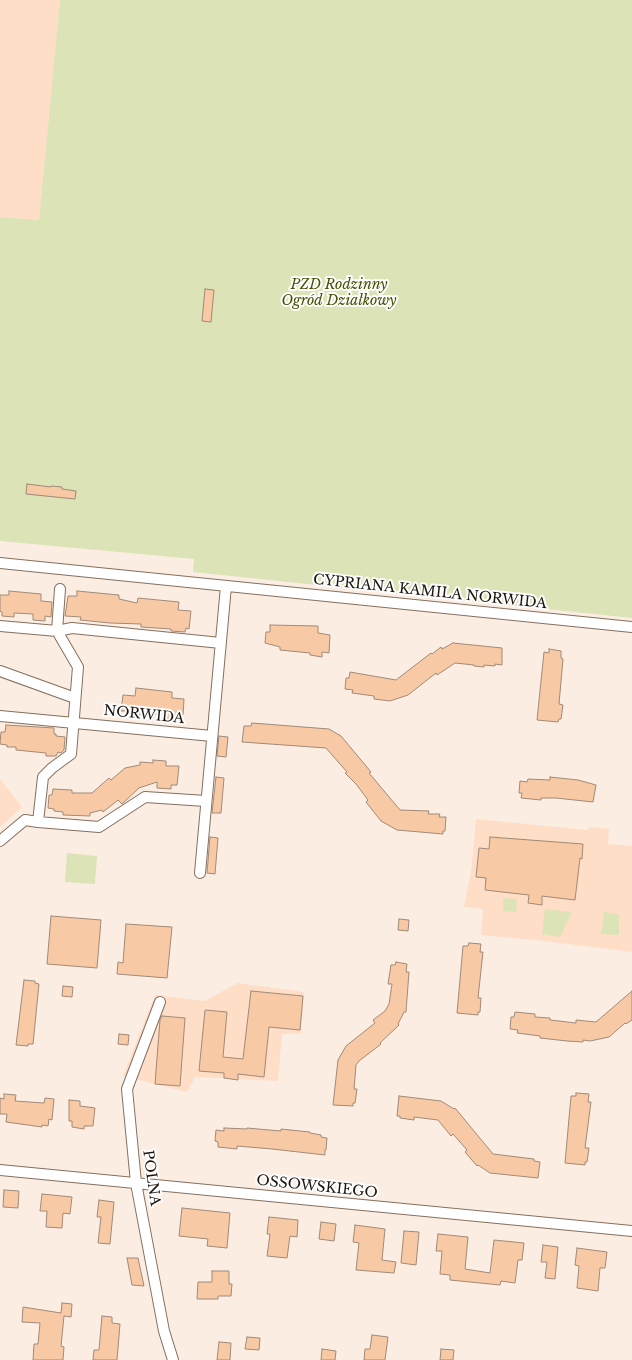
<!DOCTYPE html>
<html>
<head>
<meta charset="utf-8">
<style>
	body { margin:0 }
	canvas { display:block; background:#fcede2 }
</style>
</head>
<body>
<canvas width="632" height="1360"></canvas>
<script>
const c = document.querySelector('canvas').getContext('2d');
c.lineJoin = 'round';
function paint(path, color) {
  c.fillStyle = color;
  c.fill(path, 'evenodd');
}
function shape(rows) {
  const path = new Path2D();
  for (const r of rows) {
    path.moveTo(r[0], r[1]);
    for (let i = 2; i < r.length; i += 2) path.lineTo(r[i], r[i + 1]);
  }
  return path;
}
function stroke(path, color, width, dash) {
  c.strokeStyle = color;
  c.lineWidth = width;
  c.lineCap = dash ? 'butt' : 'round';
  c.setLineDash(dash || []);
  c.stroke(path);
}
function label(font, color, halo, rows, align = 'center') {
  c.font = font + ' "Libre Baskerville",serif';
  c.lineWidth = 4;
  c.setLineDash([]);
  c.textBaseline = 'middle';
  c.strokeStyle = halo;
  c.fillStyle = color;
  for (const [text, x, y, turn = 0] of rows) {
    c.save();
    c.translate(x, y);
    c.rotate((+turn || 0) * Math.PI / 180);
    c.textAlign = isNaN(turn) ? turn : align;
    if (halo) c.strokeText(text, 0, 0);
    c.fillText(text, 0, 0);
    c.restore();
  }
}
paint(shape([
	[0,0,60,0,39,220,0,217],
	[0,779,22,807,0,827],
	[476,819,587,830,590,827,609,829,608,844,632,846,632,952,536,940,481,935,483,909,464,907,471,872],
	[238,983,304,992,301,1033,282,1034,278,1081,195,1077,187,1092,123,1076,155,995,204,1001]
]), '#fedec6');
paint(shape([
	[60,0,632,0,632,618,193,572,194,559,0,541,0,217,39,220],
	[67,853,97,856,95,884,65,882],
	[503,898,517,899,516,912,503,911],
	[545,909,572,912,560,937,542,934],
	[604,912,619,914,619,935,601,934]
]), '#dce3b7');
const building = shape([
	[205,289,214,290,211,322,202,321,205,289],
	[27,484,51,487,51,486,62,487,62,489,76,491,75,499,26,494,27,484],
	[9,591,41,594,41,601,52,602,51,617,45,616,45,621,33,620,33,614,14,613,14,617,2,616,2,612,0,611,0,595,9,595,9,591],
	[77,591,119,595,119,599,137,603,138,598,179,602,178,610,191,611,189,629,186,628,185,632,171,631,171,629,141,627,141,624,110,623,80,620,81,617,65,616,68,596,77,596,77,591],
	[270,625,318,626,318,633,330,635,329,653,322,652,322,657,310,655,310,653,280,650,280,647,265,643,266,632,270,632,270,625],
	[453,643,502,648,502,665,495,664,495,666,484,665,484,667,474,666,474,665,455,663,437,675,436,673,408,695,390,701,374,699,374,696,352,693,353,690,345,689,346,678,349,678,350,672,396,680,431,653,432,654,441,647,442,649,453,643],
	[549,649,561,651,561,658,563,659,559,704,563,705,561,719,559,719,558,722,537,720,544,652,549,653,549,649],
	[136,688,172,692,172,698,184,699,183,715,176,714,176,719,164,718,164,715,140,713,140,717,128,716,128,711,121,711,123,695,135,696,136,688],
	[252,723,329,729,341,736,371,772,369,773,400,810,429,811,428,814,440,814,439,817,446,817,445,831,443,831,443,834,397,830,381,821,366,802,368,800,356,784,345,773,347,772,326,748,242,742,244,726,251,726,252,723],
	[6,725,54,728,54,734,56,734,56,736,65,737,64,750,61,753,58,752,56,756,46,756,46,753,16,750,16,747,7,747,7,745,0,744,1,732,5,732,6,725],
	[219,736,228,737,226,757,217,756,219,736],
	[153,760,166,761,166,766,179,766,177,785,171,785,171,789,157,788,157,782,139,788,122,804,118,800,103,812,102,810,90,813,90,816,63,815,63,812,54,811,54,809,48,808,49,795,52,795,53,789,72,790,72,793,92,793,109,778,111,780,125,768,140,765,140,762,153,763,153,760],
	[216,777,224,778,221,813,212,813,216,777],
	[550,777,578,780,596,785,593,802,556,798,541,798,541,800,521,798,522,793,519,793,520,781,527,782,528,779,550,780,550,777],
	[210,837,218,838,215,874,207,873,210,837],
	[490,837,583,844,582,859,580,858,575,900,542,896,542,905,528,903,529,895,485,890,486,878,476,877,479,848,489,849,490,837],
	[51,916,101,920,97,968,47,964,51,916],
	[399,919,409,920,408,931,398,930,399,919],
	[126,924,172,927,167,978,117,974,118,962,123,963,126,924],
	[469,943,481,944,480,952,483,952,478,998,481,998,480,1012,478,1012,478,1015,457,1013,463,946,468,946,469,943],
	[396,962,407,964,406,972,409,972,406,1012,404,1012,398,1024,399,1025,380,1043,381,1044,359,1061,356,1065,354,1089,357,1089,355,1103,353,1103,353,1106,333,1105,338,1060,346,1046,375,1023,373,1020,385,1011,389,1004,392,984,388,984,391,965,395,965,396,962],
	[24,980,35,981,35,983,39,984,33,1044,28,1044,28,1046,16,1045,24,980],
	[63,986,73,987,72,997,62,996,63,986],
	[251,991,303,996,300,1030,269,1027,264,1077,238,1074,238,1080,224,1078,224,1073,199,1071,205,1010,227,1012,223,1057,243,1059,251,991],
	[632,991,632,1020,626,1024,625,1023,609,1037,590,1041,583,1040,583,1042,567,1041,540,1038,540,1036,517,1033,518,1030,510,1029,511,1017,514,1017,515,1012,535,1014,535,1017,550,1018,550,1020,576,1023,576,1020,596,1022,632,991],
	[162,1016,185,1018,180,1086,155,1084,160,1020,162,1016],
	[119,1034,129,1035,128,1045,118,1044,119,1034],
	[576,1093,589,1094,588,1102,591,1102,585,1148,589,1148,587,1162,585,1162,585,1165,565,1163,571,1096,576,1096,576,1093],
	[4,1094,16,1095,15,1101,44,1103,45,1098,54,1099,52,1120,49,1119,48,1126,42,1125,42,1127,6,1122,7,1114,0,1114,0,1098,4,1099,4,1094],
	[399,1096,441,1101,454,1109,455,1108,493,1154,534,1159,534,1161,540,1162,538,1178,490,1173,478,1165,477,1166,465,1152,467,1150,453,1134,451,1136,438,1120,414,1117,414,1120,400,1118,400,1116,397,1116,399,1096],
	[69,1100,80,1101,80,1106,95,1108,93,1126,84,1126,84,1129,72,1127,72,1121,69,1121,69,1100],
	[224,1128,247,1129,247,1128,281,1131,281,1129,310,1132,310,1133,321,1135,321,1137,327,1138,326,1150,325,1150,325,1155,272,1149,237,1146,237,1149,218,1147,218,1142,215,1141,216,1130,224,1131,224,1128],
	[4,1190,19,1191,18,1208,3,1207,4,1190],
	[42,1194,72,1197,70,1214,63,1213,62,1228,46,1227,47,1211,40,1211,42,1194],
	[99,1200,114,1202,110,1244,98,1243,101,1217,97,1217,99,1200],
	[182,1208,230,1213,227,1248,207,1246,208,1239,179,1236,182,1208],
	[269,1217,298,1220,297,1237,290,1236,287,1258,267,1256,270,1234,267,1234,269,1217],
	[321,1222,336,1224,334,1241,319,1239,321,1222],
	[355,1225,385,1229,382,1260,396,1262,394,1273,356,1270,359,1243,353,1242,355,1225],
	[404,1231,419,1232,416,1265,401,1263,404,1231],
	[438,1234,468,1237,465,1269,490,1273,494,1240,524,1243,522,1260,518,1260,515,1283,501,1281,500,1285,450,1280,450,1275,440,1274,442,1251,436,1251,438,1234],
	[543,1245,558,1247,555,1279,545,1278,547,1262,541,1262,543,1245],
	[577,1248,607,1252,605,1268,600,1268,598,1291,577,1288,579,1266,575,1265,577,1248],
	[127,1258,138,1258,144,1286,132,1285,127,1258],
	[212,1271,229,1271,229,1284,232,1284,231,1296,218,1296,218,1299,197,1299,198,1282,212,1282,212,1271],
	[62,1303,72,1304,71,1317,64,1316,61,1346,64,1347,63,1360,33,1360,34,1344,38,1344,40,1323,22,1322,23,1307,61,1313,62,1303],
	[102,1316,112,1317,112,1323,120,1324,117,1360,93,1360,94,1350,99,1350,102,1316],
	[372,1335,388,1337,385,1360,364,1360,365,1349,370,1349,372,1335],
	[247,1337,260,1338,259,1350,245,1349,247,1337],
	[219,1342,231,1343,230,1360,217,1360,219,1342],
	[322,1349,336,1351,335,1360,321,1360,322,1349],
	[441,1349,454,1350,453,1360,440,1360,441,1349]
]);
paint(building, '#f8c9a5');
stroke(building, '#a08a78', 1);
const minor = shape([
	[0,563,632,627],
	[0,626,57,631,60,589],
	[0,671,75,698],
	[0,716,212,736],
	[38,822,99,827,145,797,206,801],
	[0,841,25,820,38,822,43,777,52,768,71,754,78,667,57,631,72,628,221,643],
	[200,873,226,586],
	[160,1002,127,1089,136,1183,164,1331,173,1360],
	[0,1170,632,1231]
]);
stroke(minor, '#856f5e', 12);
stroke(minor, '#fff', 10);
label('italic 14px', '#495000', '#fdfdfd', [
	["PZD Rodzinny",339,285],
	["Ogród Działkowy",339,301]
]);
label('14px', '#1b130c', '#fdfdfd', [
	["CYPRIANA KAMILA NORWIDA",430,592,6],
	["NORWIDA",144,715,6],
	["POLNA",151,1178,82],
	["OSSOWSKIEGO",317,1187,6]
]);
</script>
</body>
</html>
